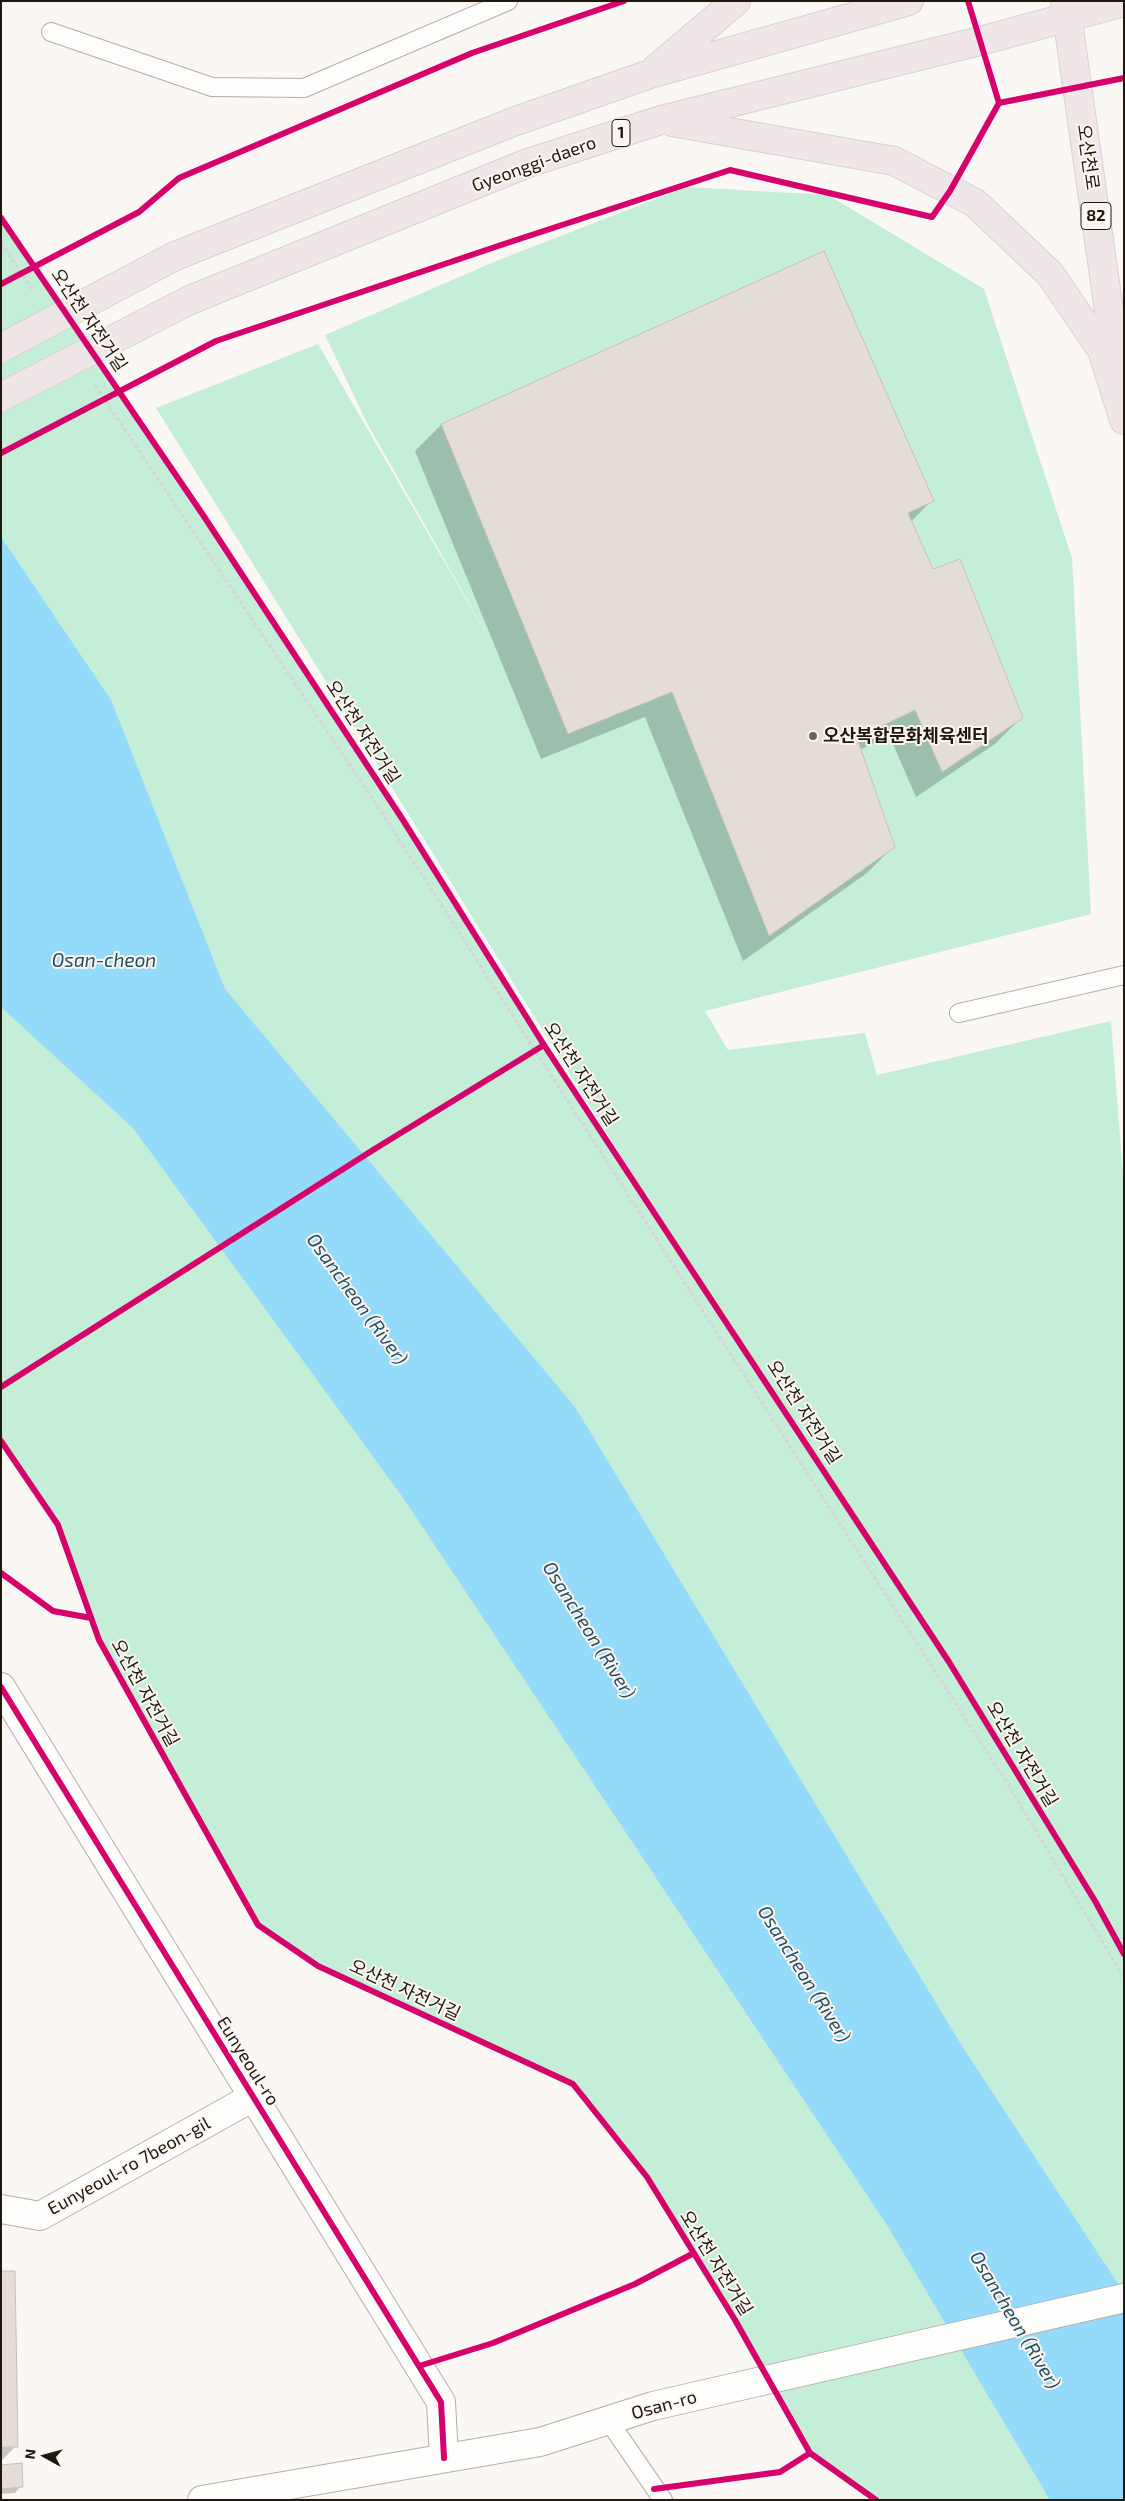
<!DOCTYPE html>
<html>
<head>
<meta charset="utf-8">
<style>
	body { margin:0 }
	#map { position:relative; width:1125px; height:2501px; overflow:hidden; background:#faf7f4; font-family:"Exo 2",sans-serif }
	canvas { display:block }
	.frame { position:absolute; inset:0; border:2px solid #20170e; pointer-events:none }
	.north { position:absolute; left:20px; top:2431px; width:50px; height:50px; -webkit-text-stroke:4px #fcf6f2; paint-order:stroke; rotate:277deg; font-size:14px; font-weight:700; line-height:20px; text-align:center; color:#20170e }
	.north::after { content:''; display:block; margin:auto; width:18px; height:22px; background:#20170e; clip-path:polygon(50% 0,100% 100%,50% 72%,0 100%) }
</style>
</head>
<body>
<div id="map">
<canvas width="1125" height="2501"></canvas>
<div class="frame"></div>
<div class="north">N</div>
</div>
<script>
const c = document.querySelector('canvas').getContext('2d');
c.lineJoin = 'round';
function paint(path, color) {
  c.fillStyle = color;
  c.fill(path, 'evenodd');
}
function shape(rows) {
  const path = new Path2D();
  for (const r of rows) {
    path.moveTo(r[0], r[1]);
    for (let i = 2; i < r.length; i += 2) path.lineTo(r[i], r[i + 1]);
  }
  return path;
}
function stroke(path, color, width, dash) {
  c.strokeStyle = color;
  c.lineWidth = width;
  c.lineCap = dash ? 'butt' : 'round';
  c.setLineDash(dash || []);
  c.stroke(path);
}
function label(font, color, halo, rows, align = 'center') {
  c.font = font + ' "Exo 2","Noto Sans KR",sans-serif';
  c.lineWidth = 4;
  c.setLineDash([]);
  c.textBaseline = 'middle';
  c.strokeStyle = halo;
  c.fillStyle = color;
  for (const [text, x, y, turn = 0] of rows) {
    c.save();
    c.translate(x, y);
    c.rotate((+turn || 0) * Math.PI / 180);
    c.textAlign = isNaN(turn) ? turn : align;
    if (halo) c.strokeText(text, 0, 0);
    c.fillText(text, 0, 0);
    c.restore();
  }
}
paint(shape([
	[687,187,828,195,984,289,1072,558,1091,914,705,1011,728,1050,865,1033,877,1075,1111,1021,1124,1188,1124,2500,876,2500,810,2453,735,2320,647,2177,573,2084,318,1966,258,1925,99,1640,58,1525,1,1441,1,218,203,515,403,820,544,1045,670,1235,156,408,318,344,495,649,366,421,325,335,501,259]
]), '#c4eed8');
paint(shape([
	[1,537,111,700,225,989,575,1407,962,2046,1124,2293,1124,2500,1050,2500,887,2225,404,1499,133,1128,1,1007]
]), '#94dafa');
paint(shape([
	[824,252,932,500,911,522,932,571,1021,718,995,744,916,797,889,735,860,750,893,847,867,873,743,961,645,717,541,759,415,451,441,425],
	[1,2272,16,2446,1,2461],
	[1,2466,21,2486,15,2493,1,2494]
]), '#0003');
const building = shape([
	[824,251,934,501,908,513,933,569,960,559,1023,718,942,772,915,710,857,738,895,847,769,936,672,692,568,734,441,424,824,251],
	[1,2271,15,2271,18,2447,1,2447,1,2271],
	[22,2463,23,2487,1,2489,1,2465,22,2463]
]);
paint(building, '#e4ddd7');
stroke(building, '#c6c0ba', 1);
const service = shape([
	[51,32,212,87,304,88,508,1],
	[959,1013,1124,975],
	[608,2420,663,2500]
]);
const minor = shape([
	[1,1687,441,2402,444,2458],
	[1,2209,40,2216,253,2097]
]);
const tertiary = shape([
	[202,2500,540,2442,653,2406,1124,2298]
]);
const primary = shape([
	[1065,1,1117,367],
	[657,68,736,1],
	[672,122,894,161,975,203,1050,274,1102,350,1124,420],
	[175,256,513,122,650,74,909,1],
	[190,300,528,163,661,120,980,41,1124,2]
]);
stroke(service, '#b4aea9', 20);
stroke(minor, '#b4aea9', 30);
stroke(tertiary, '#b4aea9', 30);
stroke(primary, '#d5d2d0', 30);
stroke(shape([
	[1,243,34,292],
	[95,385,384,816,1009,1786,1124,1978]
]), '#d6d5d5', 3, [4, 2.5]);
stroke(service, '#fefefd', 18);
stroke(minor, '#fefefd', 28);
stroke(tertiary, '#fefefd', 28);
stroke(primary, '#f0e6e7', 28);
const primaryBridge = shape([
	[1,348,175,256],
	[1,397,190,300]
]);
stroke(primaryBridge, '#d5d2d0', 30, []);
stroke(primaryBridge, '#f0e6e7', 28);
stroke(shape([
	[999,103,1124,78],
	[1,218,203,515,403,820,544,1045,949,1662,1095,1901,1124,1954],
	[1,284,139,212,179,178,472,53,624,1],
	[1,453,216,341,501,245,730,170,932,217,950,191,999,103,968,1],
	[1,1387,373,1150,544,1045],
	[1,1441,58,1525,99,1640,258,1925,318,1966,573,2084,647,2177,735,2320,810,2453,876,2500],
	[1,1573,53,1611,91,1618],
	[1,1687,441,2402,444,2458],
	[419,2366,493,2343,635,2284,692,2254],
	[654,2489,780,2472,810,2453]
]), '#d6006c', 6);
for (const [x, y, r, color] of [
	[813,736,5,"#6c655e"]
]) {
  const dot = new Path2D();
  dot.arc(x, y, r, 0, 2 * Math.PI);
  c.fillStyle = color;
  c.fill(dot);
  stroke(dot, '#fcf6f2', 2);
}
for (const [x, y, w] of [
	[621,133,18],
	[1096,216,30]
]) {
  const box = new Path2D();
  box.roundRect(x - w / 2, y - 13.5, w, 27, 4);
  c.fillStyle = '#fcf6f2';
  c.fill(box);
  stroke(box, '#20170e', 1);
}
label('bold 16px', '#20170e', null, [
	["1",621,133],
	["82",1096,216]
]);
label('18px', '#20170e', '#fcf6f2', [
	["오산천로",1088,157,82],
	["Gyeonggi-daero",534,164,-20],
	["오산천 자전거길",89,320,56],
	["오산천 자전거길",363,732,57],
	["오산천 자전거길",581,1074,57],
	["오산천 자전거길",804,1412,57],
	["오산천 자전거길",145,1693,61],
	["오산천 자전거길",1022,1754,59],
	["오산천 자전거길",405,1990,25],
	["Eunyeoul-ro",248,2061,58],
	["Eunyeoul-ro 7beon-gil",129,2166,-29],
	["오산천 자전거길",716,2263,58],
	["Osan-ro",664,2405,-15]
]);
label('bold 18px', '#20170e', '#fcf6f2', [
	["오산복합문화체육센터",823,736]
], 'left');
label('italic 19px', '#234e62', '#fcf6f2', [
	["Osan-cheon",104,961],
	["Osancheon (River)",357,1299,54],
	["Osancheon (River)",589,1630,58],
	["Osancheon (River)",804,1974,58],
	["Osancheon (River)",1015,2320,59]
]);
</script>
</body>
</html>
